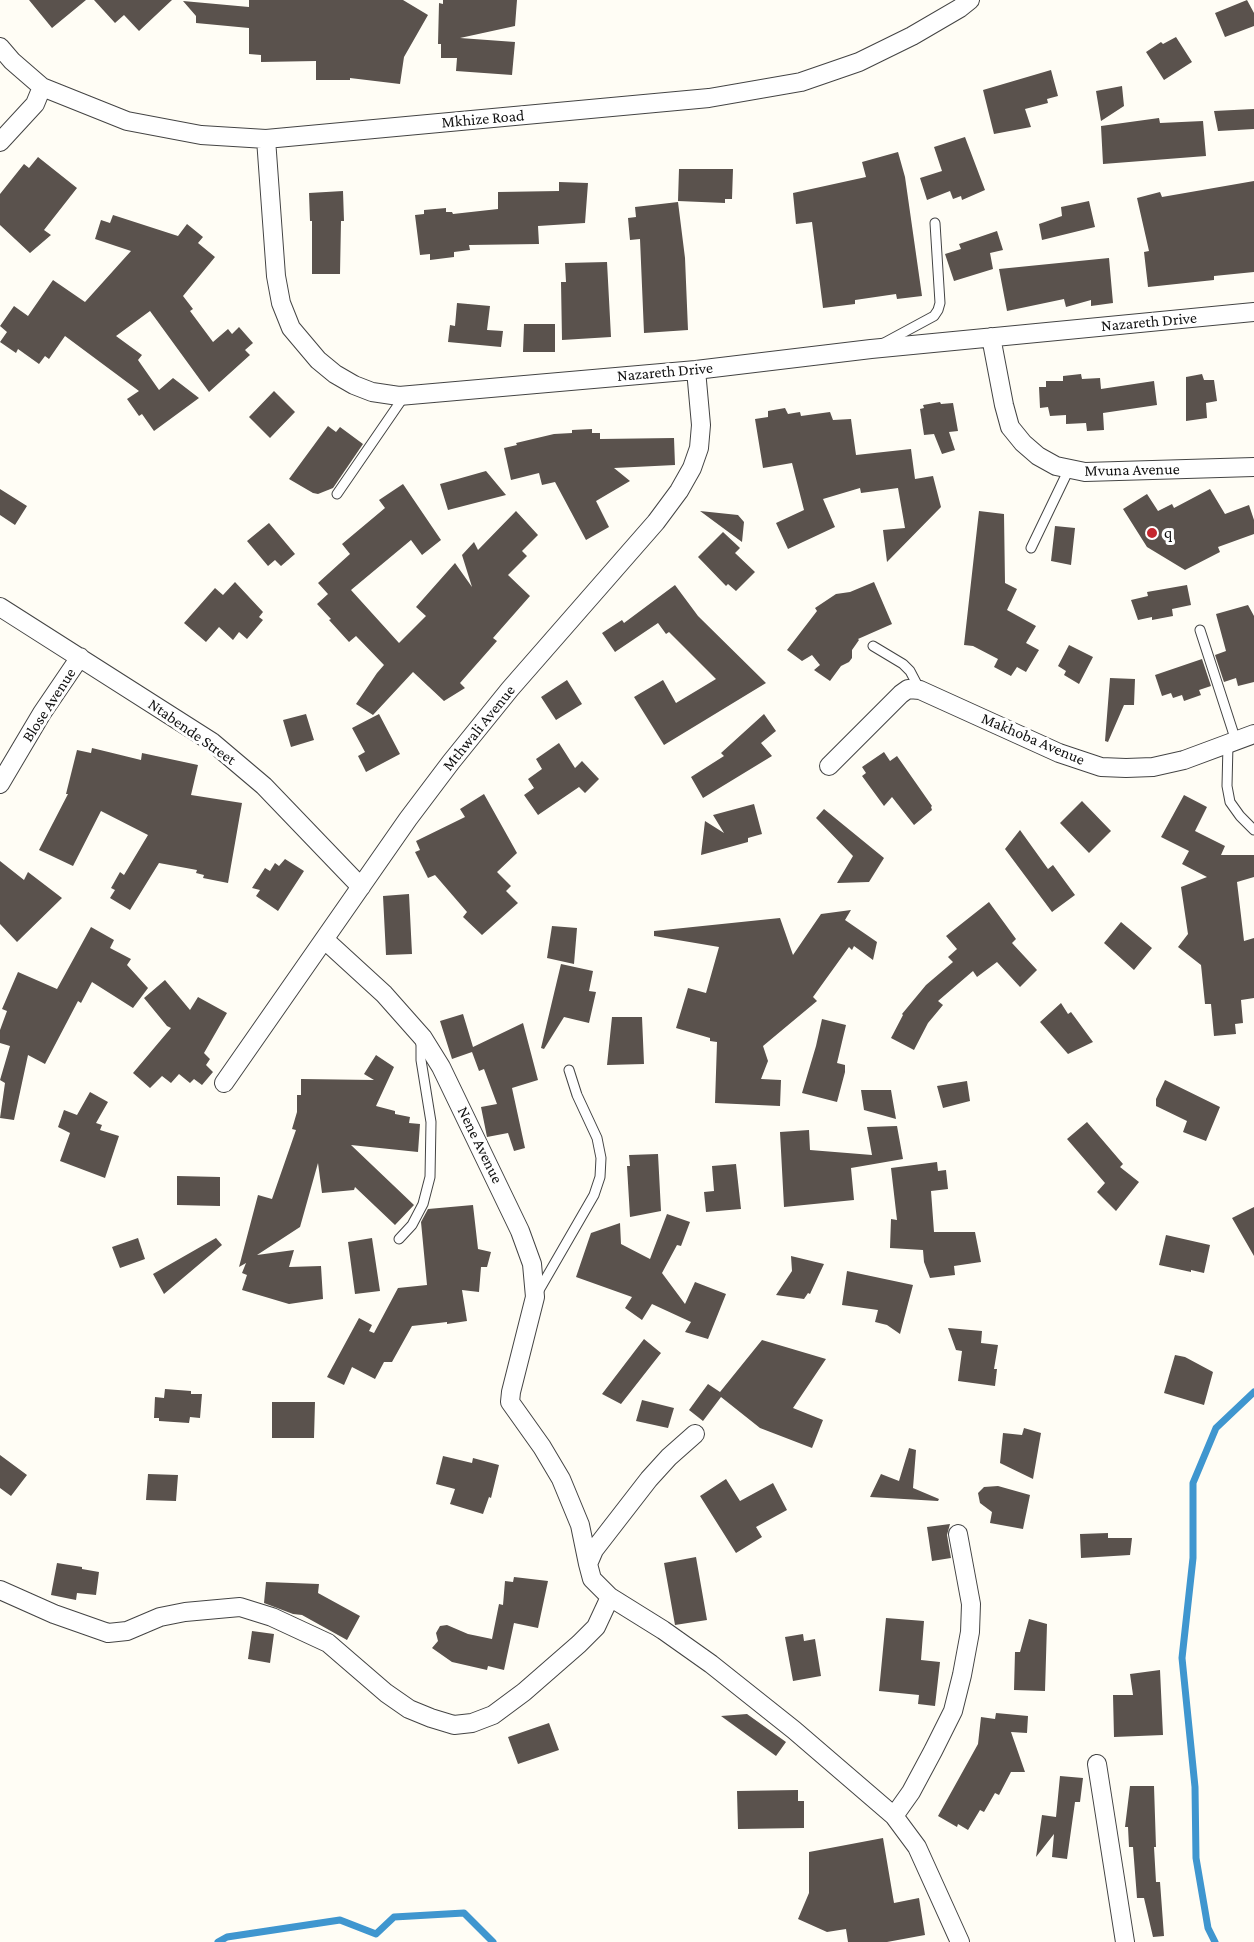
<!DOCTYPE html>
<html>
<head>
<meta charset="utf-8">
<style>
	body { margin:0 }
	canvas { display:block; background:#fffdf5 }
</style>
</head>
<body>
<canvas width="1254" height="1942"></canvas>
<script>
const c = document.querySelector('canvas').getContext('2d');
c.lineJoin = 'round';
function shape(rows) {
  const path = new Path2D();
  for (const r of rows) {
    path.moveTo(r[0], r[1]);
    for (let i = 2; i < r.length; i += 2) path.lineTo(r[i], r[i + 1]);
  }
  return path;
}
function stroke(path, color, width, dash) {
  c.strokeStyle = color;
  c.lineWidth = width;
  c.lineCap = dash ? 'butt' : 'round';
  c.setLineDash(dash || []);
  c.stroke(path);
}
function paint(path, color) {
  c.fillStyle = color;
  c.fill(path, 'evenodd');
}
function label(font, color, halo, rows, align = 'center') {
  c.font = font + ' "Crimson Pro",serif';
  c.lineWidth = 6;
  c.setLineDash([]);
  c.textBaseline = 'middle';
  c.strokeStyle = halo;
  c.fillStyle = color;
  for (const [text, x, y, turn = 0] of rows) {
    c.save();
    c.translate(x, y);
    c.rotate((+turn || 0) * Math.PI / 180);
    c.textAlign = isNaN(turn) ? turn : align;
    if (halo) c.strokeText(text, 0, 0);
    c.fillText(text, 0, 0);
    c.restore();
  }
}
stroke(shape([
	[218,1942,227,1937,340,1920,376,1934,394,1917,464,1913,493,1942],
	[1215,1942,1208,1928,1196,1858,1195,1787,1182,1658,1193,1558,1193,1483,1216,1428,1254,1392]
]), '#3f96cf', 7);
paint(shape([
	[29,0,86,0,52,28],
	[94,0,172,0,139,31,124,15,115,23],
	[249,0,403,0,428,15,404,57,400,84,350,78,350,80,316,80,316,61,261,62,261,55,249,54,249,28,196,23,196,16,183,1,249,7],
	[443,0,517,0,515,26,460,38,515,42,512,75,456,71,457,58,441,58,441,44,438,44,439,3,443,4],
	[1247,0,1254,13,1254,26,1225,37,1215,13],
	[1176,37,1192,62,1164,80,1146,52,1161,42,1163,44],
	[1051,70,1058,96,1047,99,1048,103,1025,109,1031,127,994,134,983,90],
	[1122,86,1124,106,1101,121,1096,91],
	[1254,109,1254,129,1218,131,1214,111],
	[1159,118,1160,123,1203,121,1206,156,1103,164,1101,126],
	[965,137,985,190,962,200,961,196,953,199,950,191,927,200,920,178,942,171,934,147],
	[898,152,905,177,922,296,897,299,896,294,855,300,855,304,823,308,812,222,796,224,793,193,866,177,862,162],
	[38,157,77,188,44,230,51,235,30,253,0,225,0,194,24,164,29,168],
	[679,169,733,169,732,199,725,199,725,203,678,201],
	[1254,181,1254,272,1214,276,1214,280,1148,287,1144,252,1149,251,1137,198,1160,192,1162,197],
	[559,182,588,183,585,223,538,226,539,244,469,245,470,250,454,252,454,257,430,260,430,254,420,255,415,215,424,214,424,210,446,208,446,212,452,212,453,214,498,209,498,192,559,191],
	[343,191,344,221,341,221,340,274,312,274,312,221,310,221,309,193],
	[1089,201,1095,227,1042,240,1039,224,1062,216,1061,207],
	[678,202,685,258,688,330,644,333,640,239,630,240,628,218,636,217,635,207],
	[113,215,178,236,187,224,203,237,198,243,215,257,183,296,193,309,190,311,213,342,228,329,232,334,239,327,253,343,245,350,250,355,209,392,150,311,116,336,142,355,138,360,159,390,173,378,199,398,154,431,142,414,139,416,127,399,139,391,65,336,49,359,45,356,39,364,18,349,16,353,0,342,7,332,0,326,14,306,28,316,53,280,85,302,131,251,95,239,101,220,110,223],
	[997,231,1003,250,990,253,993,269,954,281,945,254,961,249,959,244],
	[1109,258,1113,303,1091,306,1091,300,1066,307,1064,299,1007,311,999,269],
	[607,262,611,337,562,340,561,282,566,282,565,263],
	[457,303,490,306,487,330,503,331,501,347,448,342,450,325,455,326],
	[524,324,555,324,555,352,523,352],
	[1081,374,1082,379,1100,378,1101,389,1154,381,1157,405,1103,413,1104,430,1087,431,1086,423,1066,424,1066,415,1050,416,1048,407,1040,408,1039,387,1046,387,1046,381,1063,381,1063,376],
	[1202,374,1204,380,1214,380,1217,401,1206,403,1207,418,1186,421,1186,377],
	[274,391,295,412,270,438,249,417],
	[940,402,941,404,953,403,958,431,949,432,955,450,942,454,934,434,924,435,920,409,924,408,923,405],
	[785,408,788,414,800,412,801,416,830,412,833,420,851,419,856,455,911,449,915,479,933,476,941,507,887,562,883,530,905,528,898,488,861,493,860,488,823,499,835,527,788,549,776,523,804,510,792,463,763,468,755,419,768,417,768,411],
	[328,426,336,432,340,427,363,444,333,488,318,494,313,493,289,479],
	[592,429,592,433,600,433,600,439,674,438,675,465,614,468,630,481,596,501,609,527,586,540,555,482,542,485,539,473,511,480,504,448,517,445,516,443,554,434,572,433,572,430],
	[486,471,506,495,448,510,440,484],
	[403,484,441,540,422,555,411,540,351,590,399,643,426,616,416,607,455,563,472,587,462,555,474,542,478,550,516,511,538,535,522,551,527,556,508,575,530,596,493,638,497,641,460,683,465,688,444,701,413,672,373,715,356,704,377,673,384,665,356,636,349,642,329,620,331,619,317,604,328,594,318,583,350,554,342,544,385,508,379,500],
	[0,489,27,506,15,525,0,515],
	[1210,489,1225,514,1249,505,1254,520,1254,534,1218,547,1220,552,1185,570,1147,547,1123,509,1147,494,1158,511,1172,504,1174,508],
	[700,511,738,515,744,522,742,542],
	[979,511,1004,514,1005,583,1017,589,1007,610,1036,626,1026,643,1039,650,1026,672,1017,667,1011,676,994,667,998,659,973,646,964,645],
	[269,523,295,554,281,566,275,560,268,566,247,541],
	[1055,526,1075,528,1071,565,1051,561],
	[723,532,740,548,735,553,755,572,736,591,728,584,726,586,698,557],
	[235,582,263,612,259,617,263,620,247,639,239,632,233,640,219,627,206,642,184,623,215,588,223,595],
	[874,582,892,624,858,639,859,640,852,650,852,658,849,662,841,666,830,681,814,670,820,665,812,655,802,661,787,650,817,611,815,608,836,594,850,592],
	[675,585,698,616,766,683,664,745,634,697,663,680,676,703,716,679,669,632,666,634,658,623,615,652,602,633,622,620,624,623],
	[1187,585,1191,605,1172,609,1173,616,1152,620,1152,617,1138,620,1131,600,1148,596,1147,592],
	[1248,605,1254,616,1254,682,1238,686,1236,678,1224,682,1215,655,1226,651,1216,614],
	[1069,645,1093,657,1079,684,1064,675,1066,671,1058,666],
	[1202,659,1211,686,1199,690,1201,695,1184,701,1182,695,1173,698,1171,693,1162,696,1155,675],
	[1110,678,1135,679,1134,705,1124,705,1108,742,1105,741],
	[567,680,582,704,556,720,541,697],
	[306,714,314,740,291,747,283,720],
	[379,714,400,754,366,772,358,756,365,752,352,728],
	[764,714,776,731,761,743,772,756,703,798,691,777,724,756,721,753],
	[559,743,575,768,582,761,599,779,585,793,579,787,538,815,524,795,534,788,528,779,542,769,536,759],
	[92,748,141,760,142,753,198,765,191,795,242,803,228,883,203,878,204,875,196,873,197,870,159,863,130,910,110,898,115,890,111,888,120,872,124,875,148,835,101,811,73,866,39,850,68,794,66,794,77,750,91,753],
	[884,752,890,761,897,756,932,806,931,807,932,810,914,825,892,797,884,806,862,776,866,773,862,767],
	[484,794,517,853,497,872,511,886,506,891,518,903,482,935,463,917,467,912,435,875,428,878,415,852,420,850,416,841,465,817,460,809],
	[1184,795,1207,807,1195,831,1225,846,1221,855,1254,855,1254,877,1237,882,1244,941,1254,938,1254,998,1241,1000,1243,1023,1235,1024,1236,1034,1214,1036,1211,1004,1205,1004,1201,965,1178,947,1188,934,1181,887,1207,877,1182,864,1189,851,1161,837],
	[1082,801,1111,831,1089,853,1060,823],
	[754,804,762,834,748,838,748,842,701,855,705,821,724,833,713,815],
	[824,809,884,858,869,882,837,883,853,856,816,818],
	[1020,830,1048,869,1053,865,1075,895,1052,912,1005,849],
	[285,859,304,871,278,911,256,896,260,890,252,888,265,868,270,871,275,863,279,866],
	[0,861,24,880,28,872,62,898,17,942,0,924],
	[409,894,412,954,386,955,383,896],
	[989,902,1016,939,1012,943,1037,970,1020,987,997,962,977,977,973,971,938,1001,943,1005,928,1023,914,1050,891,1038,903,1015,902,1014,926,985,953,962,948,957,957,949,946,936],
	[851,910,845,920,877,942,873,960,854,946,852,950,849,947,813,997,817,1001,763,1046,768,1061,761,1079,781,1080,780,1106,715,1103,717,1042,710,1041,710,1038,676,1028,688,988,706,993,719,947,654,936,654,931,780,918,793,955,821,914],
	[1121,922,1152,948,1134,970,1104,943],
	[552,926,577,928,574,964,547,958],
	[91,927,114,940,110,948,131,959,127,965,148,988,133,1008,92,982,81,1003,78,1001,45,1064,28,1055,14,1120,0,1118,5,1083,0,1080,10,1046,0,1043,0,1030,7,1011,2,1009,18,972,57,989],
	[561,964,593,971,589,991,596,992,589,1023,564,1017,544,1049,541,1048],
	[165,980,190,1010,198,997,227,1013,204,1053,210,1059,206,1065,213,1072,202,1085,194,1079,190,1083,179,1074,171,1083,162,1076,150,1088,133,1073,171,1028,167,1026,144,998],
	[1061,1003,1068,1014,1071,1012,1093,1042,1068,1054,1040,1022],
	[463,1014,473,1047,523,1023,538,1080,512,1088,525,1148,514,1151,508,1133,487,1137,481,1107,497,1104,484,1069,479,1071,472,1052,452,1059,440,1021],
	[612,1017,642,1017,644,1064,607,1065],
	[822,1019,846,1025,837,1063,845,1065,845,1072,837,1102,802,1093,816,1046],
	[376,1055,394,1067,376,1106,395,1111,395,1114,410,1117,409,1123,420,1124,418,1152,351,1145,414,1205,395,1225,355,1187,354,1190,322,1193,318,1163,300,1227,257,1255,294,1250,289,1267,321,1266,323,1299,289,1304,242,1290,247,1275,242,1273,246,1263,239,1267,258,1195,272,1199,296,1130,292,1129,297,1112,297,1095,301,1095,301,1079,374,1080,364,1074],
	[1165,1080,1220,1107,1206,1141,1183,1132,1187,1121,1156,1106,1156,1099],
	[967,1081,970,1101,943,1108,937,1086],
	[861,1090,891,1090,896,1119,864,1110],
	[90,1092,108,1102,96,1123,102,1125,100,1130,119,1136,105,1178,60,1161,70,1133,58,1127,64,1110,77,1115],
	[1087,1122,1123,1164,1120,1167,1139,1182,1116,1211,1097,1192,1105,1183,1067,1139],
	[897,1126,903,1159,851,1168,854,1200,784,1207,780,1132,809,1130,810,1150,872,1155,867,1127],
	[658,1154,661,1211,630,1217,627,1166,630,1166,629,1155],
	[937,1162,938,1171,946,1170,948,1189,931,1191,934,1232,975,1232,981,1262,954,1266,955,1275,930,1278,924,1262,923,1250,890,1248,891,1219,897,1220,891,1168],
	[736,1164,741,1209,706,1212,704,1192,714,1191,712,1166],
	[177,1176,220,1177,220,1206,177,1205],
	[473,1205,478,1249,491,1252,487,1267,481,1267,479,1292,462,1290,467,1321,447,1324,447,1322,412,1326,392,1362,384,1362,375,1379,352,1367,344,1385,327,1377,359,1318,372,1325,369,1331,374,1333,398,1288,427,1285,421,1222,428,1209],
	[1254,1207,1254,1256,1232,1218],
	[667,1214,690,1222,681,1246,677,1245,662,1273,685,1304,695,1282,726,1294,708,1339,685,1332,691,1322,652,1304,642,1320,625,1308,632,1297,576,1277,591,1233,620,1223,621,1244,650,1259],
	[1166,1235,1210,1245,1204,1273,1191,1270,1191,1272,1159,1265],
	[138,1238,145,1259,120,1268,112,1247],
	[216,1238,222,1245,164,1294,153,1274],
	[372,1238,380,1291,355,1294,348,1242],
	[791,1256,824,1264,810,1294,808,1293,804,1299,776,1295,792,1271],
	[847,1271,913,1285,900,1334,887,1325,875,1322,878,1310,842,1305],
	[948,1328,982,1331,981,1343,998,1345,994,1369,997,1369,995,1386,958,1381,962,1351,956,1350],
	[644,1339,661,1353,621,1404,602,1394],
	[762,1340,826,1359,793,1408,823,1420,812,1448,760,1428,721,1397,703,1421,689,1410,708,1384,720,1392],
	[1175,1355,1185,1357,1213,1372,1204,1405,1164,1393],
	[165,1389,191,1391,191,1394,202,1394,200,1418,190,1417,189,1423,159,1421,159,1418,154,1418,155,1397,164,1398],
	[642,1400,674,1408,668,1428,636,1421],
	[272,1402,315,1402,314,1438,272,1438],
	[1024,1428,1041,1433,1033,1479,1000,1463,1003,1433,1022,1435],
	[909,1448,916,1450,913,1488,939,1499,938,1501,870,1497,881,1474,899,1481],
	[0,1455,27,1475,11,1496,0,1488],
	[443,1456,472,1463,473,1458,499,1465,491,1498,489,1497,483,1514,450,1504,455,1489,436,1484],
	[148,1474,178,1475,176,1501,146,1500],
	[726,1479,740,1501,773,1483,787,1510,756,1527,762,1537,736,1553,700,1496],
	[998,1486,1030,1495,1023,1529,990,1523,992,1512,980,1503,978,1493,984,1487],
	[950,1524,947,1535,951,1558,932,1561,927,1527],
	[1108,1533,1108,1538,1132,1538,1130,1555,1081,1558,1080,1534],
	[696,1557,707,1620,675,1625,664,1563],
	[57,1563,82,1567,82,1569,99,1572,96,1595,77,1593,76,1600,51,1595],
	[514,1577,548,1581,538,1628,514,1623,504,1670,488,1666,487,1670,452,1662,432,1648,438,1641,436,1633,440,1626,447,1625,468,1634,492,1639,499,1604,503,1605,505,1581,513,1582],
	[266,1582,319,1584,318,1593,360,1616,347,1640,302,1615,293,1614,264,1603],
	[886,1618,924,1621,921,1660,940,1662,935,1706,918,1704,919,1695,879,1691],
	[1029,1619,1047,1624,1045,1691,1014,1690,1015,1652,1020,1652],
	[252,1631,274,1634,270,1663,248,1659],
	[803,1634,804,1641,815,1639,821,1676,793,1681,785,1637],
	[1160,1670,1163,1735,1114,1737,1113,1695,1133,1695,1130,1674],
	[996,1713,1028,1716,1027,1733,1011,1732,1025,1772,1011,1772,999,1795,995,1793,984,1812,980,1810,968,1830,958,1824,957,1827,938,1816,978,1744,981,1717,995,1719],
	[747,1714,786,1742,776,1756,721,1716],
	[549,1723,559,1750,518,1764,508,1737],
	[1060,1776,1083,1778,1080,1802,1075,1802,1067,1859,1052,1857,1054,1834,1036,1857,1042,1815,1056,1817],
	[1130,1786,1154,1786,1156,1847,1154,1847,1156,1882,1160,1882,1164,1936,1153,1937,1144,1898,1137,1898,1133,1847,1129,1847,1128,1827,1125,1827],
	[798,1790,798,1801,804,1801,804,1828,738,1829,737,1791],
	[883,1838,894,1903,919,1898,925,1935,887,1942,848,1942,846,1929,827,1932,798,1919,809,1893,809,1852]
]), '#5a524d');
const service = shape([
	[884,343,934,316,938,310,940,303,935,223],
	[337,494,405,395],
	[1031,548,1069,469],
	[1200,630,1236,741],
	[873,646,903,664,910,671,920,690],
	[1228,744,1227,786,1230,802,1240,816,1254,830],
	[399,1239,412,1225,423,1204,430,1177,431,1122,421,1060,421,1040],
	[538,1292,594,1195,600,1177,601,1158,597,1138,577,1095,569,1070]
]);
const minor = shape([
	[0,47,12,61,42,87,127,121,201,135,266,139,709,98,801,82,859,62,912,36,960,8,970,0],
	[266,139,276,276,281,303,291,328,318,360,335,374,354,385,372,392,399,396,696,370,871,349,1254,312],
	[0,142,35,104,42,87],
	[991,337,1004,405,1010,427,1023,443,1038,456,1056,466,1085,472,1254,467],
	[0,607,212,742,264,786,361,887],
	[829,766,901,694,908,689,920,690,1059,753,1101,767,1126,768,1153,767,1184,760,1254,734],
	[0,784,42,713,80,657],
	[325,940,384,994,423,1038,441,1067,520,1231,532,1264,535,1297,511,1392,510,1402,542,1447,561,1479,580,1525,588,1564],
	[224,1083,408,819,451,762,510,689,656,522,679,491,692,468,699,448,701,425,696,370],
	[695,1434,669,1457,649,1479,594,1550,588,1564,592,1579,610,1597,663,1630,711,1664,794,1730,894,1816,917,1847,960,1942],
	[0,1590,54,1614,108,1633,127,1631,160,1617,185,1612,240,1607,272,1617,328,1643,386,1693,409,1709,431,1718,454,1725,472,1723,493,1715,524,1692,579,1644,596,1627,610,1597],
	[1097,1764,1125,1942],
	[894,1816,911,1792,933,1751,953,1711,962,1675,970,1632,971,1604,958,1534]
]);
stroke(service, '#444', 11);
stroke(minor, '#444', 20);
stroke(service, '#fff', 9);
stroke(minor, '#fff', 18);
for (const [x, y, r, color] of [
	[1152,533,6,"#c4262e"]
]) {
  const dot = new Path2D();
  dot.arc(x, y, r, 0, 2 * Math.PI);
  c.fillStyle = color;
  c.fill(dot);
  stroke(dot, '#fff', 2);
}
label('16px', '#111', '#fff', [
	["Mkhize Road",483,119,-5],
	["Nazareth Drive",1149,322,-5],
	["Nazareth Drive",665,372,-5],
	["Mvuna Avenue",1132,470,-1],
	["Blose Avenue",49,705,-57],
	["Mthwali Avenue",479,728,-51],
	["Ntabende Street",192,732,35],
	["Makhoba Avenue",1033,739,23],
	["Nene Avenue",480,1145,64]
]);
label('16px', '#111', '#fff', [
	["q",1164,533]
], 'left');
</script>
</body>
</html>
